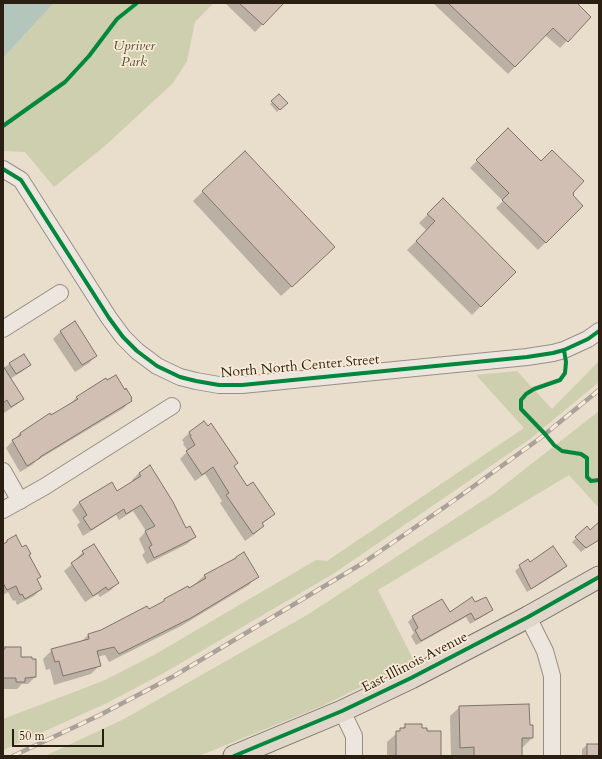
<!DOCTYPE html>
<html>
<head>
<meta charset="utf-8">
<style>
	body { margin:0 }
	#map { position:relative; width:602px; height:759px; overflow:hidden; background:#e9ddcc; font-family:Cardo,serif }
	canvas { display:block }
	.frame { position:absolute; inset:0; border:4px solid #2b1f14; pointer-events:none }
	.scale { position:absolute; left:12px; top:729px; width:92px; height:18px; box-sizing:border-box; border:2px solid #2b1f14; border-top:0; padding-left:5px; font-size:12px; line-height:14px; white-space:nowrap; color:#2b1f14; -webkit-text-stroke:3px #f9ead5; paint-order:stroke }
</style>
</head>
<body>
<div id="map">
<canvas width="602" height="759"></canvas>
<div class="frame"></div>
<div class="scale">50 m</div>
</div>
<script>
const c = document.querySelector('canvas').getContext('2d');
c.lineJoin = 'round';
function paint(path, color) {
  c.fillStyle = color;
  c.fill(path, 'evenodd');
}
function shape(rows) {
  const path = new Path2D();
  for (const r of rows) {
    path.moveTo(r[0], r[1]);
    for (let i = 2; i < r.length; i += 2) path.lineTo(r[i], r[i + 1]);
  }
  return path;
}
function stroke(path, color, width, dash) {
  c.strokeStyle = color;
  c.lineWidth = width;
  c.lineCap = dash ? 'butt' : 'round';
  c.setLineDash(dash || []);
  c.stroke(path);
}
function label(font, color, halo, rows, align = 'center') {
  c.font = font + ' Cardo,serif';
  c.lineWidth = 3.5;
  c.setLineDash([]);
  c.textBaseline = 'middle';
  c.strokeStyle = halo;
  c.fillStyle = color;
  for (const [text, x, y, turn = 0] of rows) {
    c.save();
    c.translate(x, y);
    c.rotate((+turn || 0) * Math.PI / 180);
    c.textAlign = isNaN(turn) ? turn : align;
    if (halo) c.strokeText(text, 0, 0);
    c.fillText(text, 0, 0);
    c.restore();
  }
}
paint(shape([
	[54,3,214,3,195,22,187,61,173,83,106,145,54,187,25,152,3,151,3,58],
	[599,361,599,382,530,439,333,574,162,674,109,702,3,750,3,719,103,681,154,655,316,560,327,561,524,428,476,375,517,371,552,409],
	[599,411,599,508,569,475,378,590,414,661,322,706,199,756,45,756,124,719,307,615,493,494]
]), '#cdcfae');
paint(shape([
	[3,3,54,3,3,58]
]), '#b4c6bc');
paint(shape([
	[225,3,283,3,255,32],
	[433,3,576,3,590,17,560,48,545,35,508,74],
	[279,96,286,103,277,112,270,104],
	[508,129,571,193,572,195,582,206,538,250,496,208,503,201,470,168],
	[244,152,324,257,281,296,193,201],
	[443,200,515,272,472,315,407,250,427,231,419,223],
	[75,322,96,356,89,363,75,372,53,339,60,332],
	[24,355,30,365,23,371,10,379,23,399,16,405,4,413,3,411,3,368],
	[77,397,131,400,124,408,36,461,32,465,20,472,6,448,20,433,69,405],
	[189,433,233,466,247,487,274,514,262,524,263,526,256,533,245,541,220,503,222,501,205,474,195,481,180,459,188,451,183,444,184,443,182,440],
	[150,467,186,529,195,537,187,544,147,564,142,555,145,552,139,539,146,531,133,511,119,520,116,515,83,536,77,525,80,522,72,510,79,503,117,493,133,482,132,480,139,473],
	[599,523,599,533,592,543,581,552,572,542,576,538,590,531],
	[7,541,22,548,28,556,39,577,36,580,41,589,34,596,17,605,15,600,13,601,8,592,3,595,3,545],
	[83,552,118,583,111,590,100,597,98,594,85,602,64,571,77,560,76,559],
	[234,560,257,576,249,585,181,626,109,662,105,655,97,657,100,665,91,674,54,685,50,669,46,670,43,659,52,650,81,642,88,635,102,631,161,604,165,600,189,589,204,576],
	[528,560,530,563,566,566,561,571,527,592,515,571],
	[475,604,492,610,487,614,470,624,466,617,416,645,411,636,414,633,408,622,413,617,449,613],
	[6,648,20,658,35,677,28,684,22,684,17,689,3,689,3,650],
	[460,707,529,726,532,738,523,747,521,747,521,756,451,756,450,716],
	[406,725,421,729,426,732,440,756,387,756,387,742],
	[587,745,599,745,599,756,582,756,582,749]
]), '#0003');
const building = shape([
	[239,3,284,3,263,25,239,3],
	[448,3,577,3,591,17,568,42,553,28,515,67,448,3],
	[279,94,288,103,280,110,271,101,279,94],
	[508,128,541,161,552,150,584,181,573,193,574,194,573,195,583,206,546,243,502,200,509,193,476,160,508,128],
	[245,151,335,247,292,287,202,191,245,151],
	[443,198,516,272,481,307,416,241,435,221,427,214,443,198],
	[75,321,97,356,82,365,60,331,75,321],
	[24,354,31,365,16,374,9,363,24,354],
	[3,366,24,399,11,407,7,400,3,403,3,366],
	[116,375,125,390,126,388,132,398,131,399,132,401,40,457,40,458,27,466,12,440,21,435,20,433,50,413,51,415,78,399,76,397,98,383,106,378,107,380,116,375],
	[204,421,208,426,211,423,238,463,234,466,247,486,253,482,275,514,262,523,264,526,253,534,226,495,229,493,213,467,202,475,186,451,195,445,190,436,191,436,189,432,204,421],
	[150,465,173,502,186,528,190,526,196,537,154,558,149,547,152,545,145,531,155,526,141,505,126,514,124,509,91,530,83,518,87,515,79,502,112,482,117,491,141,476,139,473,150,465],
	[599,522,599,540,586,548,575,537,587,526,590,530,599,522],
	[16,535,22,547,26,545,31,554,29,555,41,577,37,579,42,589,25,599,22,594,20,595,16,586,7,590,3,583,3,544,7,542,7,540,16,535],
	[94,544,119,583,108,590,106,587,93,596,71,563,84,554,82,551,94,544],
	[553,546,567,566,531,589,519,565,528,559,530,562,553,546],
	[244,552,259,577,191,618,119,654,114,647,97,651,101,666,63,676,59,661,55,662,51,649,89,639,88,634,101,630,147,606,149,609,164,601,164,599,188,586,189,588,206,578,204,575,236,558,236,557,244,552],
	[472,597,475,602,486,597,493,610,475,620,471,613,421,641,415,630,418,628,412,616,442,599,450,612,472,597],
	[5,647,21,647,21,657,32,657,32,659,36,659,36,677,25,678,25,682,16,682,16,678,3,678,3,649,5,649,5,647],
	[529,704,530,725,533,725,533,738,522,738,522,756,474,756,474,747,460,748,459,706,529,704],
	[405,724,422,724,422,728,427,728,427,731,441,731,441,756,396,756,396,731,400,731,400,728,405,728,405,724],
	[587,744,599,744,599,756,587,756,587,744]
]);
paint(building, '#d1bfb4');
stroke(building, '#7d746b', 1);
const minor = shape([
	[3,169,21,180,109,318,123,337,137,351,157,366,180,377,196,381,219,385,242,385,527,357,553,353,564,350,588,339,599,331],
	[3,329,60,293],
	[3,471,20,501],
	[3,510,44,487,172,406],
	[528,617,545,651,552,676,552,756],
	[342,711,354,736,354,756]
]);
const major = shape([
	[234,756,342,711,411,678,528,617,599,577]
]);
stroke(minor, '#978f84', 18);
stroke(major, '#7d746b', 23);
stroke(minor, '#ece6de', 16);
stroke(major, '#e0d6c9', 21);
const rail = shape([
	[13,756,100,715,174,676,363,563,449,504,539,439,599,390]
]);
stroke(rail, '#a8a29b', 4.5);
stroke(rail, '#f9ead5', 3, [9]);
stroke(shape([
	[3,126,65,82,89,56,117,19,137,3],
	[3,169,21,180,109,318,123,337,137,351,157,366,180,377,196,381,219,385,242,385,527,357,553,353,564,350,588,339,599,331],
	[564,350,566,362,565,373,560,380,534,389,526,394,521,400,521,409,545,434,554,445,562,451,581,454,587,458,587,477,591,481,599,480],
	[234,756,342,711,411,678,528,617,599,577]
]), '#00873e', 4);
label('italic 14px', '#55503b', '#f9ead5', [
	["Upriver",134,47],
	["Park",134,63]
]);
label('14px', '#2b1f14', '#f9ead5', [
	["North North Center Street",300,367,-5],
	["East Illinois Avenue",415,663,-27]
]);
</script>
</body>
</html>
